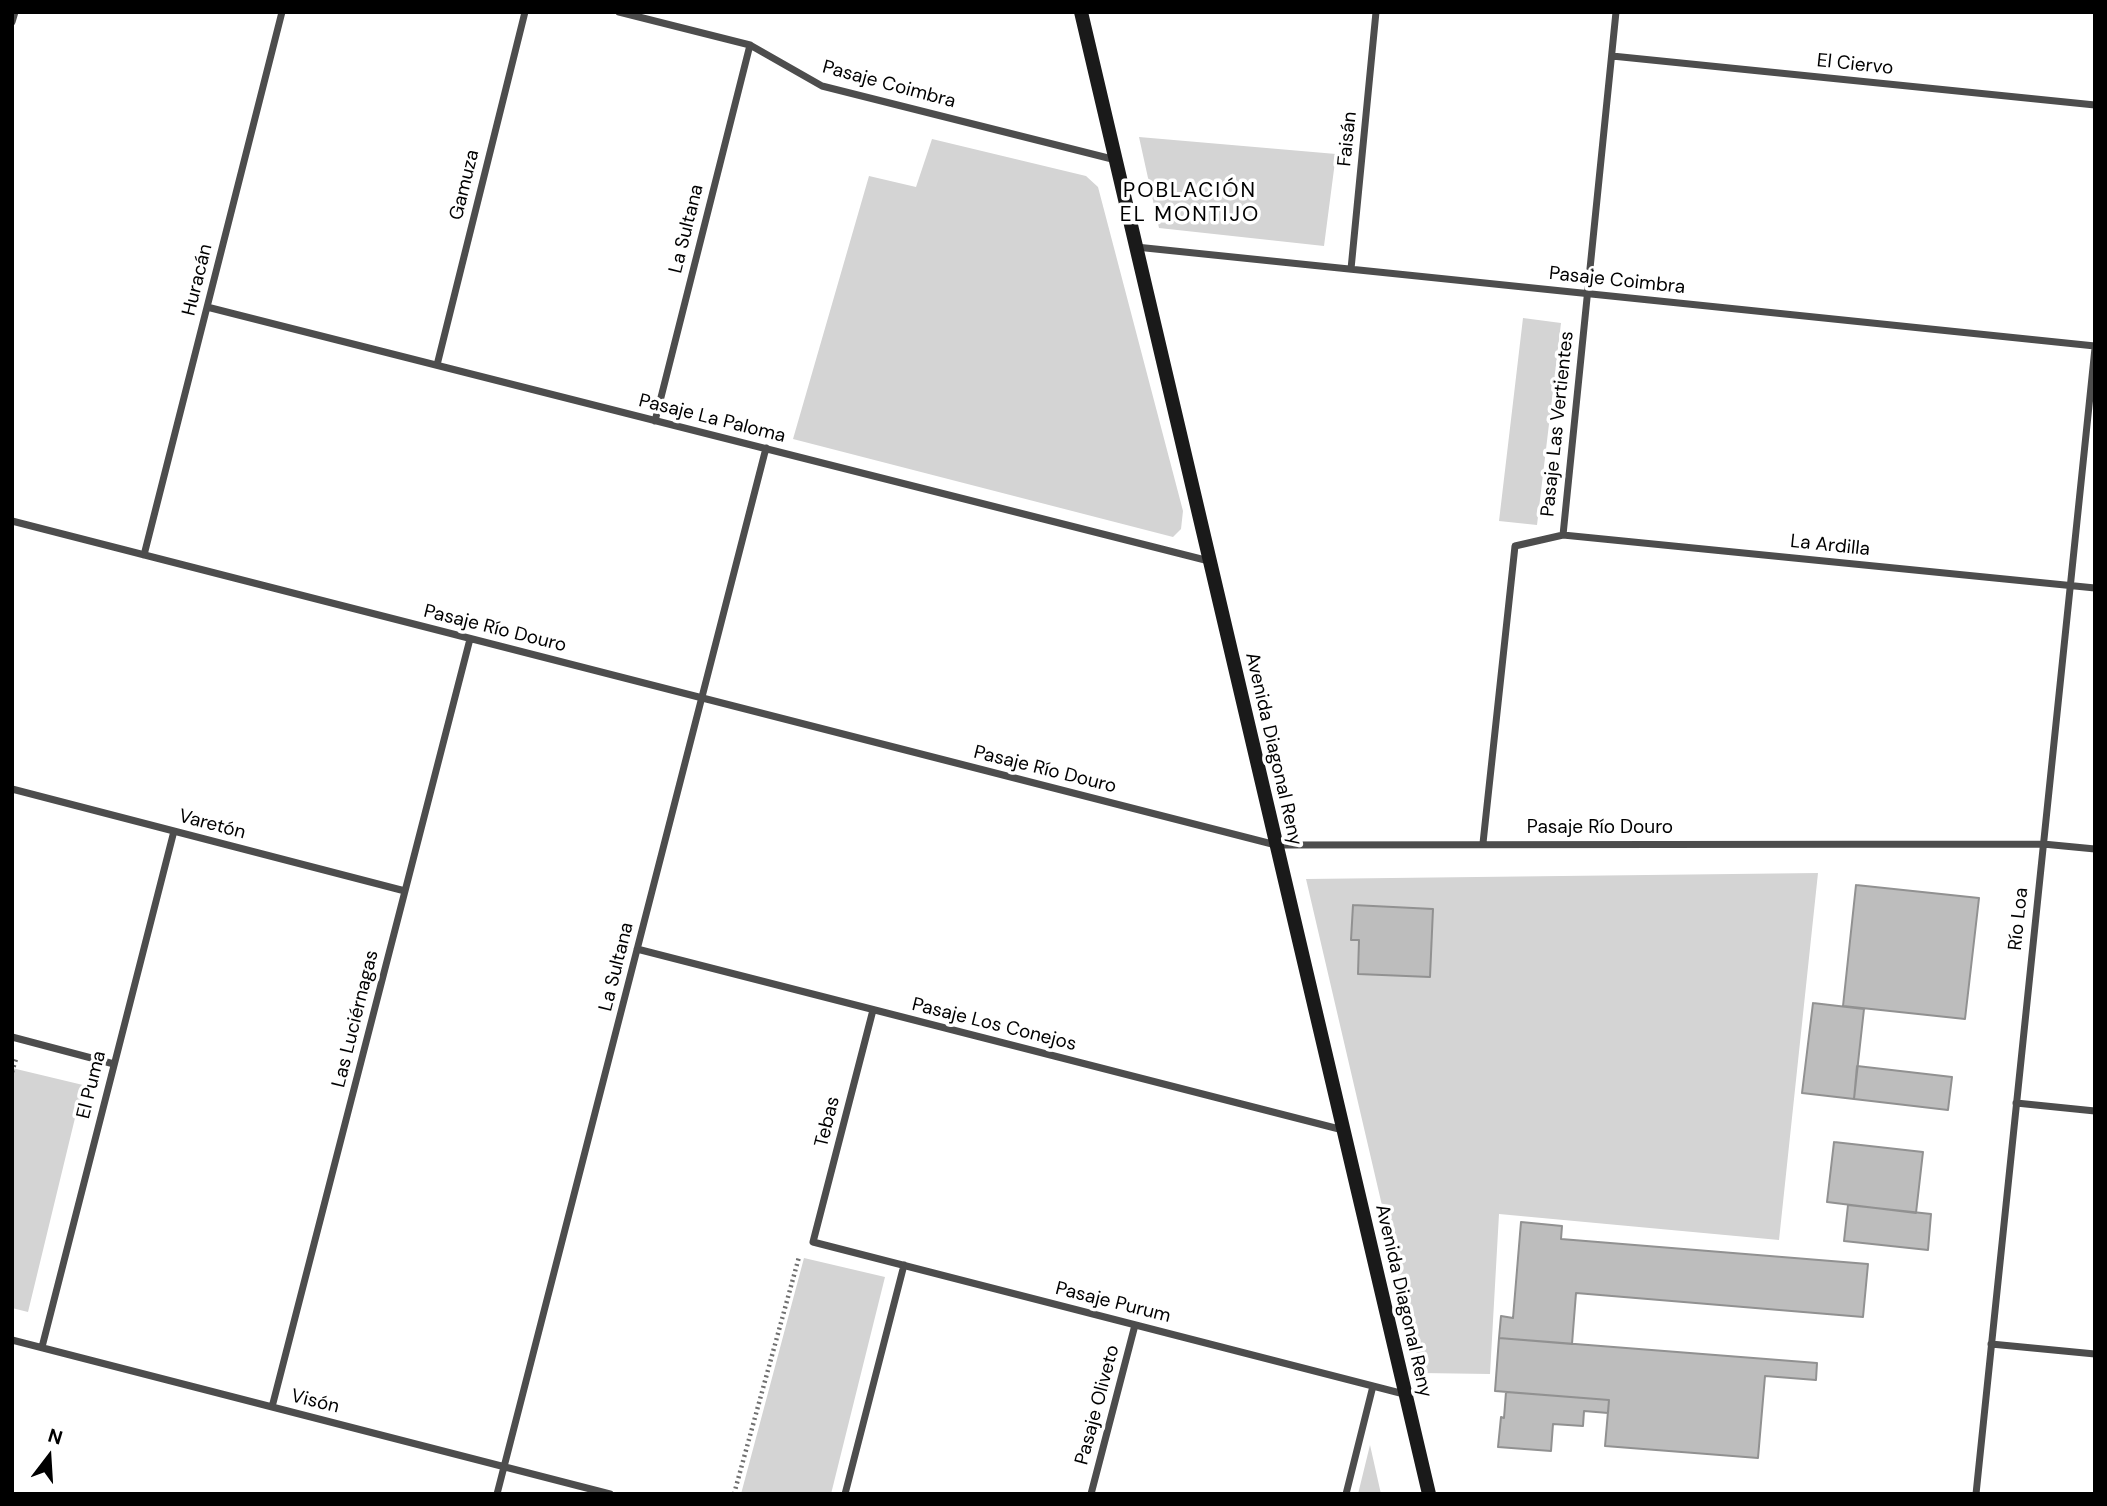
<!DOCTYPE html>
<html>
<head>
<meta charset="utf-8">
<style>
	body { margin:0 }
	#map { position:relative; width:2107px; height:1506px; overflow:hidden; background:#fff; font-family:"DM Sans",sans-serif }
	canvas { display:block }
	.frame { position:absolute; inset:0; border:14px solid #000; pointer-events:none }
	.north { position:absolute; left:14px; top:1422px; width:70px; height:70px; -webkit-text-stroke:5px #fff; paint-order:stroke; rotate:17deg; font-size:19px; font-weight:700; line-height:28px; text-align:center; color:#000 }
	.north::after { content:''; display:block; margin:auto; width:24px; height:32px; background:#000; clip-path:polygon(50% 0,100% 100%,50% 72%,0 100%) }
</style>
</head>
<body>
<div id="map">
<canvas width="2107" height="1506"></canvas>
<div class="frame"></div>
<div class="north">N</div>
</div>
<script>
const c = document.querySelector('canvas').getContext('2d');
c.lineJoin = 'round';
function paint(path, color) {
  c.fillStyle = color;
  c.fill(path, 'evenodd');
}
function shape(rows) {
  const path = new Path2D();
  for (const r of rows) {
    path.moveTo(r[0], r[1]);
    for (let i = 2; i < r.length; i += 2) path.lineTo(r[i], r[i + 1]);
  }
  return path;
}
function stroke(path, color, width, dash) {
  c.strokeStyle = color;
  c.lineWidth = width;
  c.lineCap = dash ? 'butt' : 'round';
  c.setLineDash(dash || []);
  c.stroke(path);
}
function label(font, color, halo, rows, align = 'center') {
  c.font = font + ' "DM Sans",sans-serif';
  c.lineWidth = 7;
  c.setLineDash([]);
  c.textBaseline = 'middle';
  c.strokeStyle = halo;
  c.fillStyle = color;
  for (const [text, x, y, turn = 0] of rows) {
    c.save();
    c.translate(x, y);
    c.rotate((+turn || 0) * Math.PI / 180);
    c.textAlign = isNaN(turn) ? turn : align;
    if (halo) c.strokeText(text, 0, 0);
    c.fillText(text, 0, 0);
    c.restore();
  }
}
paint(shape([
	[1139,137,1336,154,1324,246,1159,228],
	[932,139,1086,176,1098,187,1183,511,1181,529,1173,537,793,439,869,176,916,187],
	[1523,318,1561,323,1537,525,1499,521],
	[1818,873,1779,1240,1499,1214,1490,1374,1421,1373,1306,879],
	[12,1068,83,1085,28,1312,12,1308],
	[804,1258,885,1277,831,1494,741,1494],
	[1370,1445,1381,1494,1358,1494]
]), '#d4d4d4');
const building = shape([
	[1856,885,1979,898,1965,1019,1843,1006,1856,885],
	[1353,905,1433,909,1430,977,1358,974,1359,940,1351,940,1353,905],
	[1813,1003,1864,1009,1854,1099,1802,1093,1813,1003],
	[1857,1066,1952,1077,1948,1110,1854,1099,1857,1066],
	[1834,1142,1923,1152,1916,1213,1827,1202,1834,1142],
	[1848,1205,1931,1214,1928,1250,1844,1241,1848,1205],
	[1521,1222,1562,1226,1561,1239,1868,1264,1863,1317,1576,1293,1572,1344,1499,1338,1501,1316,1513,1318,1521,1222],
	[1499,1338,1817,1363,1816,1380,1765,1376,1758,1458,1605,1446,1609,1400,1495,1391,1499,1338],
	[1506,1392,1609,1400,1608,1413,1584,1411,1583,1426,1553,1424,1551,1451,1498,1447,1501,1417,1504,1418,1506,1392]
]);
paint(building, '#bdbdbd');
stroke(building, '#919191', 2);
stroke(shape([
	[12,1072,16,1059],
	[734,1494,799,1257]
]), '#6f6f6f', 4.5, [2, 3.5]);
stroke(shape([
	[619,12,750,45,822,86,1116,160],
	[12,22,15,12],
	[1612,56,2095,105],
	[1136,247,2095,346],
	[1351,269,1376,12],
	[207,307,1209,561],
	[437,365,525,12],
	[655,421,750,45],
	[12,521,1276,845,2043,844,2095,849],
	[1563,535,1616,12],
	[144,555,282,12],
	[12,789,405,891],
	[1483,843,1515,546,1563,535,2095,588],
	[637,949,1343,1130],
	[873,1010,813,1242,1404,1394],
	[12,1037,114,1064],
	[2016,1103,2095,1111],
	[12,1340,610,1494],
	[1991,1344,2095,1354],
	[42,1347,174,831],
	[272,1407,470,639],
	[497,1494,766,448],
	[845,1494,904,1265],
	[1091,1494,1135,1325],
	[1346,1494,1373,1386],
	[1976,1494,2095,348]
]), '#4d4d4d', 7);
stroke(shape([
	[1081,12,1429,1494]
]), '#1a1a1a', 14);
label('19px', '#000', '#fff', [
	["El Ciervo",1855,65,6],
	["Pasaje Coimbra",889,85,15],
	["Faisán",1348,139,-84],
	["Gamuza",465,185,-76],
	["La Sultana",687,229,-76],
	["Huracán",198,280,-76],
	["Pasaje Coimbra",1617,281,6],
	["Pasaje La Paloma",712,419,14],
	["Pasaje Las Vertientes",1558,424,-84],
	["La Ardilla",1830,546,6],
	["Pasaje Río Douro",495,629,14],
	["Avenida Diagonal Reny",1273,749,77],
	["Pasaje Río Douro",1045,770,14],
	["Varetón",212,825,15],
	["Pasaje Río Douro",1600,828],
	["Río Loa",2019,919,-84],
	["La Sultana",617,967,-76],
	["Las Luciérnagas",356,1019,-76],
	["Pasaje Los Conejos",994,1025,14],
	["El Puma",92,1085,-76],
	["Tebas",828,1122,-76],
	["Avenida Diagonal Reny",1403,1301,77],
	["Pasaje Purum",1113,1303,14],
	["Visón",315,1402,14],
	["Pasaje Oliveto",1098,1405,-75]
]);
c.letterSpacing = '2px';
label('21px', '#000', '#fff', [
	["POBLACIÓN",1190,191],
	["EL MONTIJO",1190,215]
]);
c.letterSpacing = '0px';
</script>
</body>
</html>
